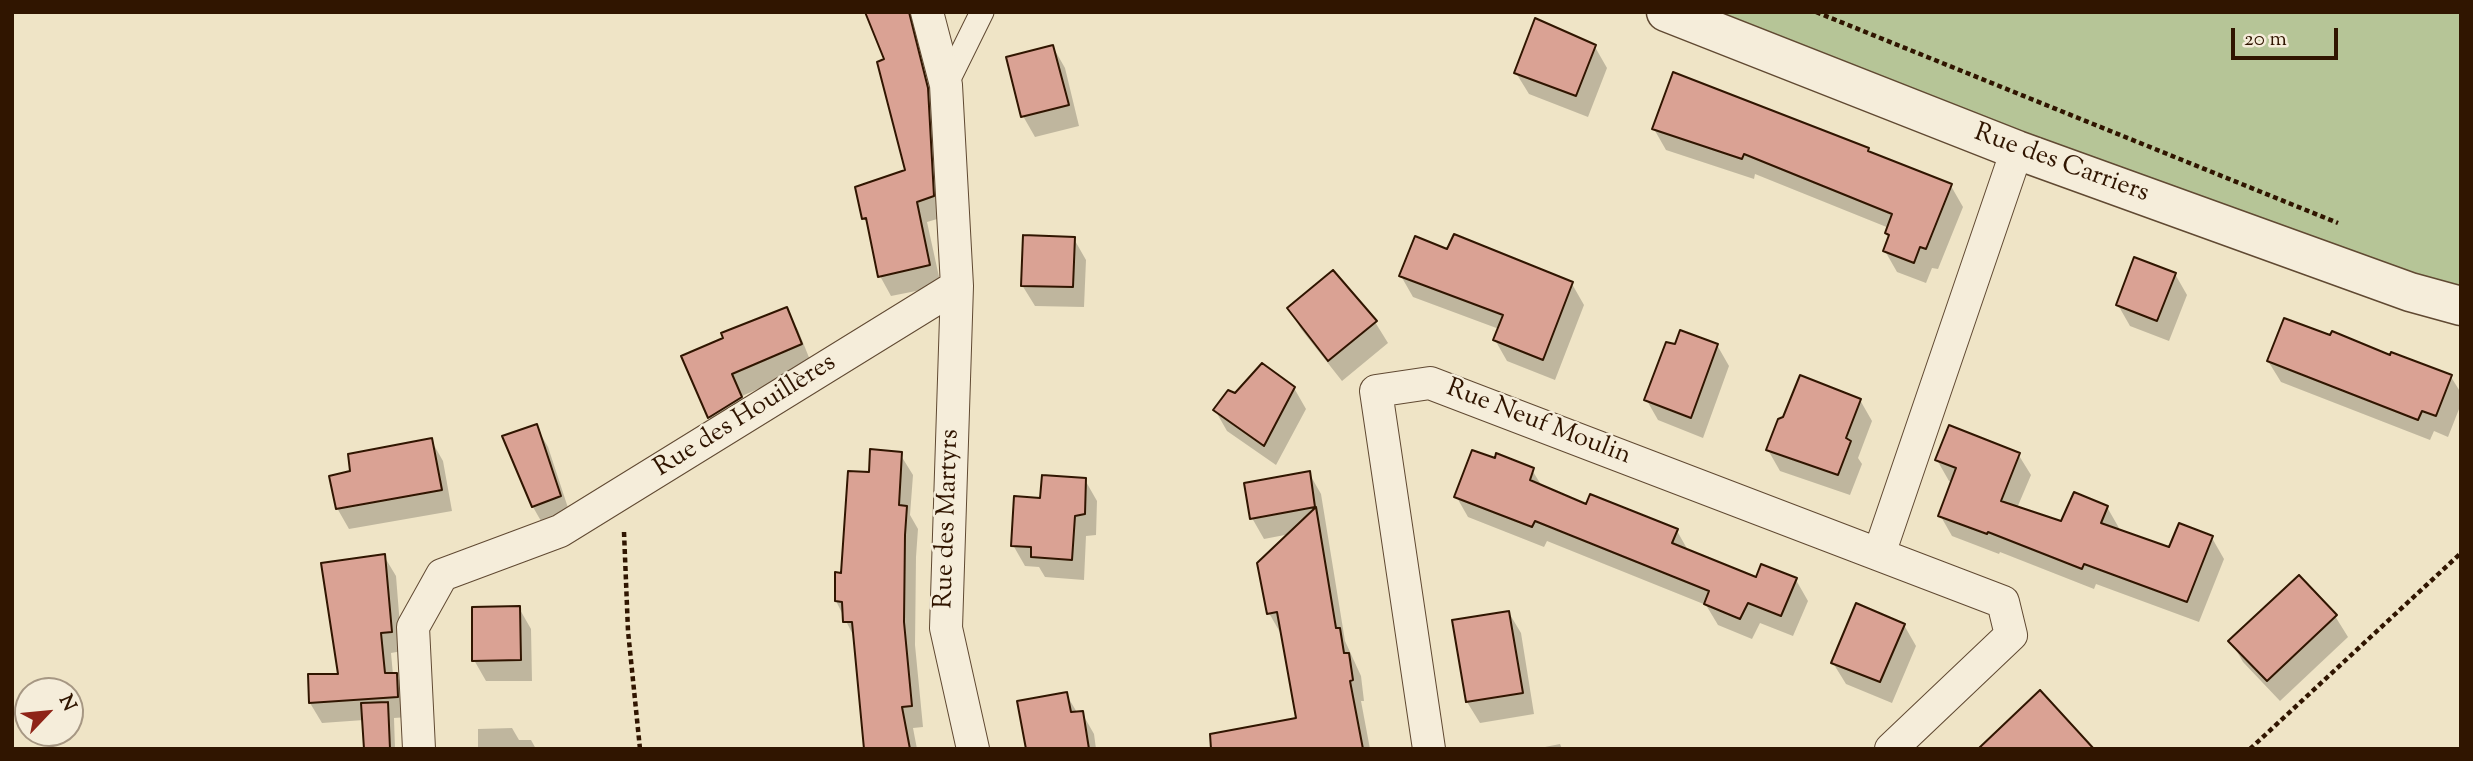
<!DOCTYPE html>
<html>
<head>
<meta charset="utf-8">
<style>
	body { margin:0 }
	#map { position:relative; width:2473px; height:761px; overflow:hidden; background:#efe4c6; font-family:"Sorts Mill Goudy",serif }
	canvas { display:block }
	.frame { position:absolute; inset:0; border:14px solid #301500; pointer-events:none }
	.north { position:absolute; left:14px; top:677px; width:70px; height:70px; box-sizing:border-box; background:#f5edda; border:2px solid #a69783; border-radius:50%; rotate:64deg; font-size:19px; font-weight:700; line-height:28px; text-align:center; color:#301500 }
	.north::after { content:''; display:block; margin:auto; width:24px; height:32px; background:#8f2418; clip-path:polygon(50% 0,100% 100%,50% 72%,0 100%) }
	.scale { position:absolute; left:2231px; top:28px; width:107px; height:32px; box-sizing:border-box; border:4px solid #301500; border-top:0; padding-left:9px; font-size:21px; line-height:24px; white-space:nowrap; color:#301500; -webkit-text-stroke:5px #f5edda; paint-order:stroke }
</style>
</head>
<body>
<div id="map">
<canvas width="2473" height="761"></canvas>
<div class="frame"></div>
<div class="north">N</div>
<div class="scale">20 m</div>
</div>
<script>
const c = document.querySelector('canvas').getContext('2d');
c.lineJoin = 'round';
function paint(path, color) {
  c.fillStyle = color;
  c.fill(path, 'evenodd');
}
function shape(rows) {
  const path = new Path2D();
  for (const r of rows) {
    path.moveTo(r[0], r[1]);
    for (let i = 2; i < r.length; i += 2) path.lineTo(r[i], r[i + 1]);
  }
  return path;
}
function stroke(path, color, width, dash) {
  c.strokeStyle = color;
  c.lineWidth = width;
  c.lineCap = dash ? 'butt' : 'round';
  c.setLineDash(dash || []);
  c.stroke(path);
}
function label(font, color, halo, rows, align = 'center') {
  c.font = font + ' "Sorts Mill Goudy",serif';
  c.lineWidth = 5;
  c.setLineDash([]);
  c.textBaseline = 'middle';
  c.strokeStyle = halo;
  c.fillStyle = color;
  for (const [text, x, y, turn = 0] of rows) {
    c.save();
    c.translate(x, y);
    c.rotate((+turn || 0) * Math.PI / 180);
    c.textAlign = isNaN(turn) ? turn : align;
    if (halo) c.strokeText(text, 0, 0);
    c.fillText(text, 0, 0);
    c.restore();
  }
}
paint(shape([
	[1666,12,2461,12,2461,306]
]), '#b6c597');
paint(shape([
	[867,12,915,12,938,110,944,217,927,222,941,286,891,296,880,276,870,228,864,218,907,171,886,60],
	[1053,47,1065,68,1079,126,1035,137,1023,116],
	[1595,47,1607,68,1588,117,1529,94,1516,73],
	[1654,129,1868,149,1870,154,1951,186,1963,207,1938,269,1932,268,1926,283,1897,272,1885,251,1890,238,1887,233,1889,228,1755,174,1754,179,1666,150],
	[1074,239,1086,260,1084,307,1035,306,1022,285],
	[1448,252,1572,284,1584,305,1555,380,1507,361,1495,340,1499,329,1413,297,1401,276],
	[2175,274,2187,295,2169,341,2130,326,2118,305],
	[1289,308,1375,322,1388,343,1342,381,1301,329],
	[786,310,798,330,812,365,742,396,752,419,721,438,709,417,683,357],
	[1717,345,1729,366,1703,438,1658,420,1646,399],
	[2391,358,2451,377,2461,393,2461,404,2448,437,2434,431,2430,440,2281,382,2268,361],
	[1294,388,1306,409,1276,465,1227,431,1215,410,1235,395],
	[1860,400,1872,421,1858,458,1862,464,1850,495,1780,471,1768,450],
	[536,426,548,447,571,517,545,528,533,507,504,437],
	[431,440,443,461,452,511,349,529,337,508,352,472],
	[900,454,913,475,910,515,918,529,916,557,915,645,923,727,913,728,917,749,866,749,856,641,836,601,870,473],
	[2018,454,2031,475,2017,508,2062,523,2107,507,2119,528,2118,531,2170,550,2212,538,2224,559,2199,622,2096,584,2094,589,2000,552,1999,554,1952,536,1940,515,1952,482,1949,481,1937,460],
	[1532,470,1543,488,1587,506,1677,531,1689,552,1757,579,1796,580,1808,601,1793,636,1760,623,1752,639,1718,625,1706,605,1547,541,1544,547,1468,517,1456,496],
	[1309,473,1321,494,1345,641,1361,676,1364,701,1361,701,1370,749,1261,749,1298,720,1283,634,1281,634,1269,613,1290,534,1264,539,1252,518],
	[1085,480,1097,501,1096,535,1086,536,1084,580,1045,577,1039,567,1025,566,1013,545,1042,500],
	[384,556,396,576,402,651,391,653,393,675,396,675,407,695,409,717,394,718,395,749,366,749,364,720,322,723,310,703,340,676],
	[519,608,531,629,532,681,486,681,474,660],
	[1509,613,1521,633,1534,714,1480,723,1467,702],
	[2335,616,2348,637,2280,701,2243,662,2231,641],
	[1904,625,1916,646,1892,703,1846,684,1833,663],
	[1066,694,1078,714,1082,713,1094,734,1096,749,1027,749],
	[512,728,519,740,531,740,536,749,478,749,478,729],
	[1560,744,1562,749,1535,749]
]), '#0003');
const building = shape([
	[865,12,909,12,928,88,934,196,917,202,930,265,878,277,866,218,862,219,855,187,905,170,877,62,884,59,865,12],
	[1535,18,1596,45,1576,96,1514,73,1535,18],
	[1053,45,1069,105,1021,117,1006,57,1053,45],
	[1673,72,1869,148,1868,151,1952,184,1926,249,1920,247,1914,263,1883,251,1889,235,1885,233,1892,214,1744,154,1742,159,1652,129,1673,72],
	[1454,234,1573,282,1543,360,1493,340,1503,315,1399,276,1415,236,1447,249,1454,234],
	[1023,235,1075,237,1073,287,1021,286,1023,235],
	[2134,257,2176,273,2157,321,2116,305,2134,257],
	[1333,270,1377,321,1328,361,1287,308,1333,270],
	[787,307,802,344,732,374,742,397,708,418,681,356,723,338,721,333,787,307],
	[2284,318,2330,335,2332,331,2390,355,2391,352,2452,375,2436,416,2422,411,2418,420,2267,361,2284,318],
	[1680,330,1718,344,1691,418,1644,400,1666,342,1675,344,1680,330],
	[1262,363,1295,387,1264,446,1213,410,1228,390,1235,393,1262,363],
	[1800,375,1861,399,1846,438,1851,441,1838,475,1766,450,1778,419,1783,417,1800,375],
	[537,424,561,496,532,507,502,436,537,424],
	[1949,425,2020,453,2001,501,2061,521,2074,492,2108,506,2101,523,2169,547,2179,523,2213,536,2187,602,2084,564,2082,569,1988,532,1987,534,1938,516,1956,468,1935,460,1949,425],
	[432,438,442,490,336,509,329,476,350,471,348,454,432,438],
	[870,449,902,452,899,505,907,506,905,535,904,622,912,706,902,707,910,749,864,749,852,622,843,622,842,602,835,601,835,572,841,573,848,471,869,472,870,449],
	[1472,450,1495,458,1496,453,1534,468,1530,480,1586,504,1590,494,1678,529,1672,543,1756,577,1761,564,1797,578,1781,616,1748,603,1740,619,1704,604,1709,591,1535,521,1532,527,1454,497,1472,450],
	[1310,471,1315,507,1250,519,1244,483,1310,471],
	[1042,475,1086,478,1085,514,1075,516,1072,560,1031,557,1031,547,1011,546,1014,496,1040,498,1042,475],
	[1316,507,1336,628,1340,628,1344,653,1349,653,1353,680,1350,681,1363,749,1211,749,1210,734,1296,718,1277,612,1267,614,1257,563,1316,507],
	[385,554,392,632,381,633,385,673,397,673,398,697,309,703,308,674,338,674,321,563,385,554],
	[2299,575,2337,615,2267,681,2228,641,2299,575],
	[1856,603,1905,624,1880,682,1831,663,1856,603],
	[520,606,521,660,472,661,472,607,520,606],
	[1509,611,1523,693,1466,702,1452,620,1509,611],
	[2040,690,2094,749,1978,749,2040,690],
	[1067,692,1071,712,1083,711,1089,749,1026,749,1017,701,1067,692],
	[388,702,390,749,364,749,361,703,388,702]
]);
paint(building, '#daa294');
stroke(building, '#301500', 2);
const pedestrian = shape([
	[946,85,982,12]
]);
const minor = shape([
	[927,12,946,85,957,286,946,628,973,749],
	[1879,554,2017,150],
	[419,749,413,627,442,575,560,531,957,286],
	[1429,749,1376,391,1430,383,2003,602,2011,635,1891,749]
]);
const tertiary = shape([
	[1666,12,2017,150,2410,292,2461,306]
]);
stroke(pedestrian, '#604932', 25);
stroke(minor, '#604932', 34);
stroke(tertiary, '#604932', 41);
stroke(shape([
	[1816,12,2338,223],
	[624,532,628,631,640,749],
	[2250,749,2461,553]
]), '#301500', 4.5, [5, 3.5]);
stroke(pedestrian, '#f5edda', 23);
stroke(minor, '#f5edda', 32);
stroke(tertiary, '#f5edda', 38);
label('26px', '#301500', '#f5edda', [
	["Rue des Carriers",2061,165,20],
	["Rue des Houillères",746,417,-32],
	["Rue Neuf Moulin",1538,424,21],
	["Rue des Martyrs",949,519,-88]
]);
</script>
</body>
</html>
